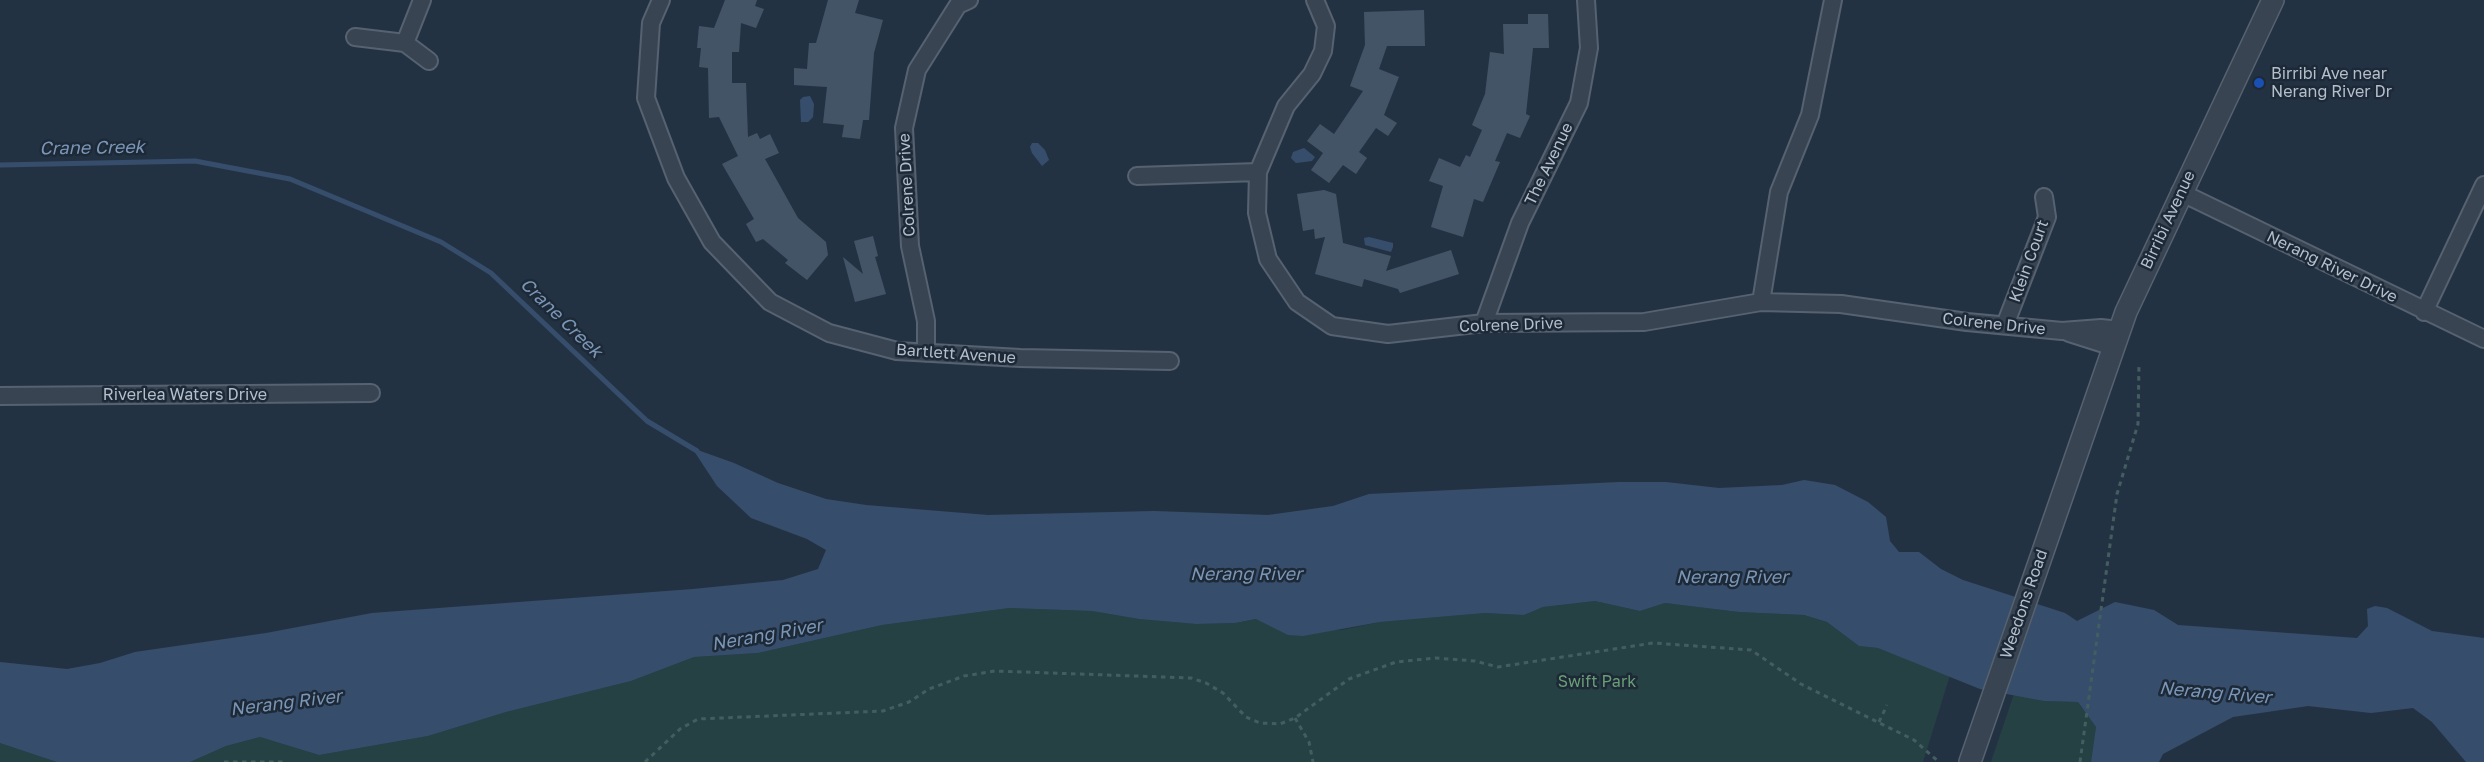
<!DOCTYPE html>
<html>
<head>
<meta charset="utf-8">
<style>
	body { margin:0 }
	canvas { display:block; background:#233243 }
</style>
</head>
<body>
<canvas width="2484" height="762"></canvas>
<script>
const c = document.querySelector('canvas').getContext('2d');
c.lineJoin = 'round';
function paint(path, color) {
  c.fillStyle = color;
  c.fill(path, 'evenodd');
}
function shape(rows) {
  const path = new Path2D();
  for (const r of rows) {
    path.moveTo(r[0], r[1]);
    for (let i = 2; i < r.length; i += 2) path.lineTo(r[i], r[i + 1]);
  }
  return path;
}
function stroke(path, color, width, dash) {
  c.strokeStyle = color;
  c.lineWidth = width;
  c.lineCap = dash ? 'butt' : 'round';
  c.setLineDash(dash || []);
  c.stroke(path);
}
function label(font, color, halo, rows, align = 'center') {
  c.font = font + ' "Golos Text",sans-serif';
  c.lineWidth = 5;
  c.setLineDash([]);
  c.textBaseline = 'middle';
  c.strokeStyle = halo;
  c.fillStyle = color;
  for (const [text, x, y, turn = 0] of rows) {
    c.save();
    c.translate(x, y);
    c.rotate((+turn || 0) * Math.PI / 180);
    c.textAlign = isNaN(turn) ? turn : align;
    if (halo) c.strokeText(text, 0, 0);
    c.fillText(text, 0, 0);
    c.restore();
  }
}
paint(shape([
	[1595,601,1640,611,1665,603,1739,612,1804,615,1827,622,1859,646,1878,648,1950,675,1923,762,190,762,226,746,260,737,319,755,428,736,506,712,631,681,694,657,758,653,882,625,1009,608,1092,611,1139,619,1196,624,1235,623,1257,619,1271,626,1342,630,1380,622,1485,613,1524,615,1543,607],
	[2014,694,2044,701,2078,702,2096,727,2091,762,1991,762],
	[0,743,37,755,57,762,0,762]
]), '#264144');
paint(shape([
	[810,96,814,104,813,117,808,122,801,122,800,100,803,97],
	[1032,143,1038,143,1045,150,1049,160,1042,166,1032,153,1030,147],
	[1304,148,1315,157,1312,161,1296,163,1291,158,1293,152],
	[1369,237,1393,243,1393,247,1391,252,1365,245,1364,238],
	[692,448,734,463,778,483,826,499,866,505,988,515,1154,511,1268,515,1333,506,1369,494,1619,482,1666,482,1719,488,1782,485,1804,480,1835,485,1868,502,1886,517,1890,541,1899,552,1919,552,1941,569,1963,580,2065,613,2077,621,2115,602,2154,610,2178,625,2357,638,2368,626,2367,609,2375,606,2387,608,2432,631,2484,638,2484,762,2466,762,2432,722,2413,708,2371,713,2308,706,2233,717,2163,754,2159,762,2091,762,2096,727,2078,702,2044,701,1980,689,1878,648,1859,646,1827,622,1804,615,1739,612,1665,603,1640,611,1595,601,1543,607,1524,615,1485,613,1380,622,1303,636,1288,635,1256,619,1235,623,1196,624,1139,619,1092,611,1009,608,882,625,758,653,694,657,631,681,506,712,428,736,319,755,260,737,226,746,190,762,57,762,0,743,0,662,67,669,100,663,135,652,266,633,372,613,693,589,783,580,818,569,826,550,807,539,751,518,717,486]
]), '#364e6b');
stroke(shape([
	[0,165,195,161,290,179,441,242,491,273,647,421,697,451]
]), '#364e6b', 5);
paint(shape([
	[725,0,757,0,755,6,764,9,756,28,741,23,739,52,732,52,732,83,746,83,748,137,757,133,760,139,770,134,779,153,765,159,798,218,826,242,828,255,807,280,785,263,788,260,763,239,756,242,746,224,754,219,722,164,738,156,719,117,709,118,708,68,699,67,701,48,697,48,699,26,714,28],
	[828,0,859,0,855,13,883,20,874,53,869,120,863,120,860,139,842,137,844,125,823,123,827,87,794,85,794,68,807,69,809,43,816,43],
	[1424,10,1425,46,1387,46,1379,69,1399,77,1384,115,1397,123,1388,136,1376,128,1359,152,1367,158,1356,174,1343,165,1329,183,1311,170,1323,153,1307,141,1320,124,1334,134,1363,91,1350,86,1365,45,1364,12],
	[1528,14,1548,14,1549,48,1533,48,1526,114,1530,116,1520,138,1507,133,1495,161,1500,162,1483,202,1474,199,1463,237,1431,227,1443,186,1429,181,1439,158,1460,167,1466,155,1470,157,1482,130,1472,125,1485,94,1490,52,1504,54,1503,24,1528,24],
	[1324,190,1336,194,1343,243,1391,256,1386,271,1451,250,1459,274,1400,293,1398,289,1364,279,1362,287,1315,274,1325,237,1315,239,1314,229,1303,231,1297,194],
	[873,236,878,256,875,257,886,294,855,302,843,257,863,274,854,241]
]), '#445467');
const minor = shape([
	[661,0,651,23,646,98,676,178,712,242,770,302,829,333,897,351,1020,358,1170,361],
	[1315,0,1326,26,1323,51,1312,74,1286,106,1258,172,1257,213,1268,259,1297,302,1332,326,1388,334,1484,323,1644,322,1761,302,1841,304,1967,322,2062,331,2101,328,2119,330],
	[355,37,405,43,422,0],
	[405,43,429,61],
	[1137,176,1258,172],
	[2180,192,2484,339],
	[1761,302,1779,192,1810,115,1833,0],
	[2424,312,2484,185],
	[1484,323,1520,223,1579,103,1589,48,1586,0],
	[2005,325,2047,217,2044,197],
	[2069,333,2113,347],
	[926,353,926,321,910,246,904,128,917,70,958,5,969,0],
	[0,396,371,393]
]);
const tertiary = shape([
	[1970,762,2126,312,2273,0]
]);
stroke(minor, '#56626f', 20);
stroke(tertiary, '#56626f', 24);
stroke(shape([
	[1295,718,1309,742,1313,762],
	[1879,722,1887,705],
	[224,762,285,762],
	[645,762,680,729,698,719,883,711,909,702,929,689,964,676,995,671,1191,678,1206,683,1223,693,1246,717,1260,723,1280,724,1295,718,1349,679,1396,662,1435,658,1475,661,1498,667,1653,643,1751,650,1801,684,1914,740,1939,762],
	[2080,762,2117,494,2138,424,2139,363]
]), '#445e60', 3, [4.5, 4.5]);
stroke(minor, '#384452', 16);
stroke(tertiary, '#384452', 21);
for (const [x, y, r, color] of [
	[2259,83,6,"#1a4fb4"]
]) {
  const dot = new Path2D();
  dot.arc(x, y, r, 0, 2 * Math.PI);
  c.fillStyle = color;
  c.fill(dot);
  stroke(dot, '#1d2937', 2);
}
label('16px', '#b5bfcc', '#1d2937', [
	["Birribi Ave near",2271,74],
	["Nerang River Dr",2271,92]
], 'left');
label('16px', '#b5bfcc', '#1d2937', [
	["The Avenue",1549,164,-64],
	["Colrene Drive",907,185,-93],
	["Birribi Avenue",2168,220,-65],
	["Klein Court",2029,261,-70],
	["Nerang River Drive",2332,267,26],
	["Colrene Drive",1994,324,6],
	["Colrene Drive",1511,325,-2],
	["Bartlett Avenue",956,354,4],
	["Riverlea Waters Drive",185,395],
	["Weedons Road",2024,604,-71]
]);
label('16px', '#6a9f75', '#1d2937', [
	["Swift Park",1597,682]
]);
label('italic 18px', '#7a96b6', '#1d2937', [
	["Crane Creek",92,148,-1],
	["Crane Creek",561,318,44],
	["Nerang River",1246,574],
	["Nerang River",1732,577],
	["Nerang River",767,635,-10],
	["Nerang River",2215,693,5],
	["Nerang River",286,703,-7]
]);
</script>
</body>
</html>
